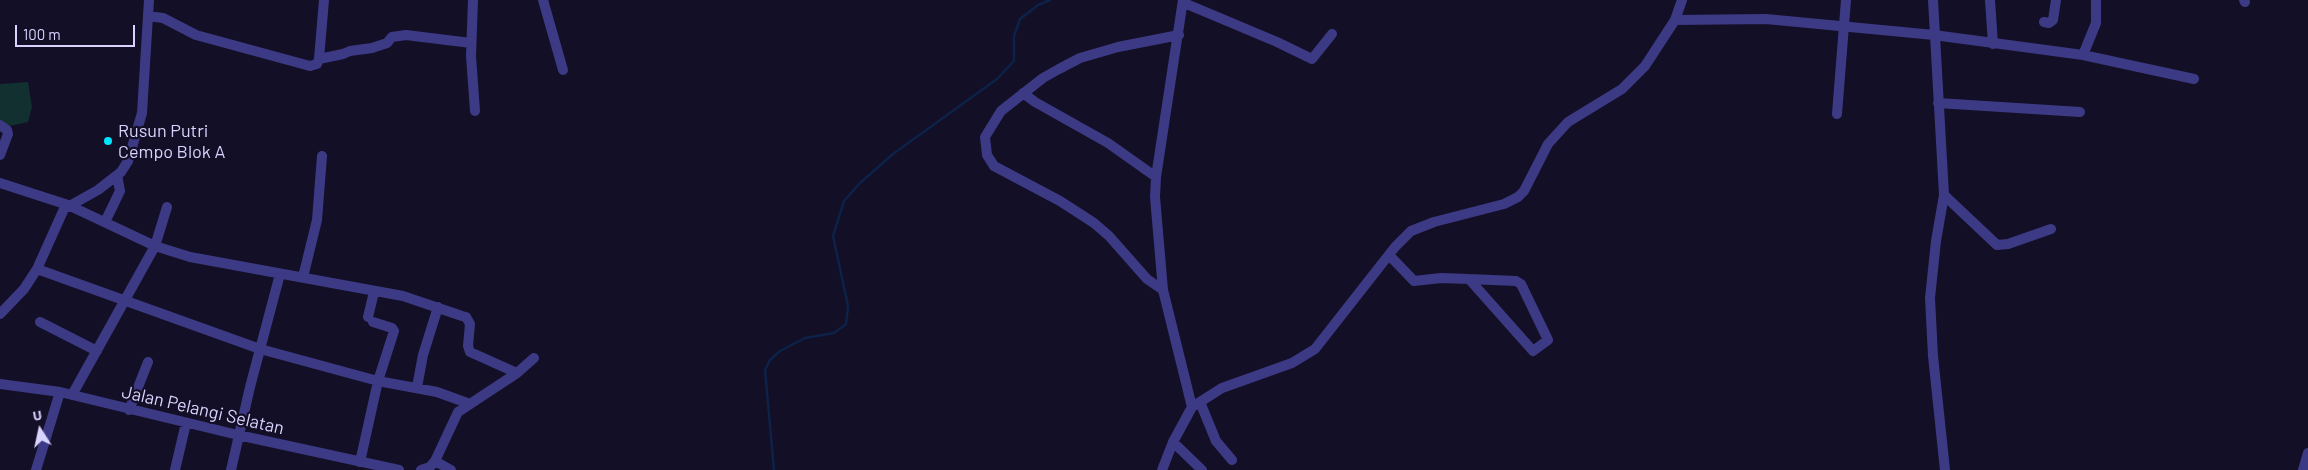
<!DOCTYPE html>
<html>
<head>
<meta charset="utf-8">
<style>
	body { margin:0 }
	#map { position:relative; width:2308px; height:470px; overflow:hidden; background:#130f26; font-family:Barlow,sans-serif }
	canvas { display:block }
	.north { position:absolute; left:15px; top:405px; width:50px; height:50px; -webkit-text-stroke:4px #130f26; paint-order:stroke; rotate:350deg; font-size:14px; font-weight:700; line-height:20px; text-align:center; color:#d9d4ff }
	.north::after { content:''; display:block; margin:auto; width:18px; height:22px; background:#d9d4ff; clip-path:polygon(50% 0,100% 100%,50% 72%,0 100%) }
	.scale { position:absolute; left:15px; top:25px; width:120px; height:22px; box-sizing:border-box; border:2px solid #d9d4ff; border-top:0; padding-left:6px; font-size:15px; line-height:18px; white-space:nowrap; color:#d9d4ff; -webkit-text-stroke:4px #130f26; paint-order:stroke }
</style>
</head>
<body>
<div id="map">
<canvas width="2308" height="470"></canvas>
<div class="north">U</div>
<div class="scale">100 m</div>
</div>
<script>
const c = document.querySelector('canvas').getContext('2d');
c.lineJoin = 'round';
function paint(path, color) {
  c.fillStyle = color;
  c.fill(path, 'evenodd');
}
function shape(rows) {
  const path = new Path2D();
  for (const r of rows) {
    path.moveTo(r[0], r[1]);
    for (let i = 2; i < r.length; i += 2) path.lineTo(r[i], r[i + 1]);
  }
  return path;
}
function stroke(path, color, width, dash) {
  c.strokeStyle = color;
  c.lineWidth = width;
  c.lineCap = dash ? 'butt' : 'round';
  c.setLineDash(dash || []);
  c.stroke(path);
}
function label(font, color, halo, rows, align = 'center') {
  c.font = font + ' Barlow,sans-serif';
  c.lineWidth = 4.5;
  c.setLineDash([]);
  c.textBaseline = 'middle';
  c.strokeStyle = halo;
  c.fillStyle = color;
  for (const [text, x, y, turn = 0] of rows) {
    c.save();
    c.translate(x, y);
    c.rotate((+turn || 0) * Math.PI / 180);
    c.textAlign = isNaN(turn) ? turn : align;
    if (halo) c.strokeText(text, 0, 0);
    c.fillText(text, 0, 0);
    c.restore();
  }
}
paint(shape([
	[28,82,32,107,28,122,10,126,0,121,0,84]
]), '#12302f');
stroke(shape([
	[774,470,765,370,770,360,780,351,805,338,834,333,846,324,848,306,833,236,844,201,860,183,893,154,997,79,1014,61,1014,36,1020,19,1038,5,1050,0]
]), '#0c2248', 2.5);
stroke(shape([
	[473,0,471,56,475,111],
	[543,0,563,70],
	[1183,0,1156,177,1155,197,1163,290,1192,407],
	[1933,0,1944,195,1936,241,1930,298,1933,356,1945,470],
	[1990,0,1993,44],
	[2244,0,2245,2],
	[1184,3,1277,42,1312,59,1332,34],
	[148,16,163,18,196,35,310,66,317,64,319,59,324,0],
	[1675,20,1766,19,1934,35,2083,55,2194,79],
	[2044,22,2049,23,2053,20,2056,0],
	[2083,55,2096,23,2096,0],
	[319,59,343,54,350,51,372,48,387,43,392,37,406,35,471,43],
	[1023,93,1035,102,1108,143,1156,177],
	[1938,103,2080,112],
	[1837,114,1846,0],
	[0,125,7,130,8,134,0,155],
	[0,183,68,205,155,246,190,257,403,296,462,316,466,317,470,324,468,346,470,352,517,373],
	[1944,195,1997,245,2008,244,2051,229],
	[105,222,120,191,117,175],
	[1390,256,1414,281,1441,278,1469,279,1516,281,1521,284,1548,340,1533,351,1469,279],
	[37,269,260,349,378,381,437,392,470,404],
	[303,277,317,220,322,156],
	[1163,290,1147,279,1109,236,1094,223,1060,201,994,166,987,155,985,137,1001,111,1043,78,1059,69,1080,58,1118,47,1179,35],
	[0,314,24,289,37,269,64,209,98,190,121,172,128,161,142,113,149,0],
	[368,317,374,292],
	[40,322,97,351],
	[0,384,60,392,238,435,399,470],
	[417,387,423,355,438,307],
	[72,395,155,246,167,207],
	[1200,402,1216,441,1232,460],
	[129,410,148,362],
	[1173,442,1202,470],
	[435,461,451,470],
	[360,462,378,381,394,331,392,328,373,322],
	[36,470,60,392],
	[175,470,186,423],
	[231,470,250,387,280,274],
	[421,470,430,467,435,461,458,412,517,373,534,358],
	[1162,470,1173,442,1192,407,1222,388,1292,363,1315,349,1395,247,1411,231,1434,222,1504,204,1518,197,1524,191,1548,144,1568,122,1622,89,1645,66,1675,20,1682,0],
	[2303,470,2308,453]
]), '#3d3a85', 10);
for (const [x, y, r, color] of [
	[108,141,5,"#00e5ff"]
]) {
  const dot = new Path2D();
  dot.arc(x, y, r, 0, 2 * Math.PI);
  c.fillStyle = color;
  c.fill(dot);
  stroke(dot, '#130f26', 2);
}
label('18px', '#d9d4ff', '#130f26', [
	["Rusun Putri",118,131],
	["Cempo Blok A",118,152]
], 'left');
label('18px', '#d9d4ff', '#130f26', [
	["Jalan Pelangi Selatan",203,410,13]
]);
</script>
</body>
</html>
